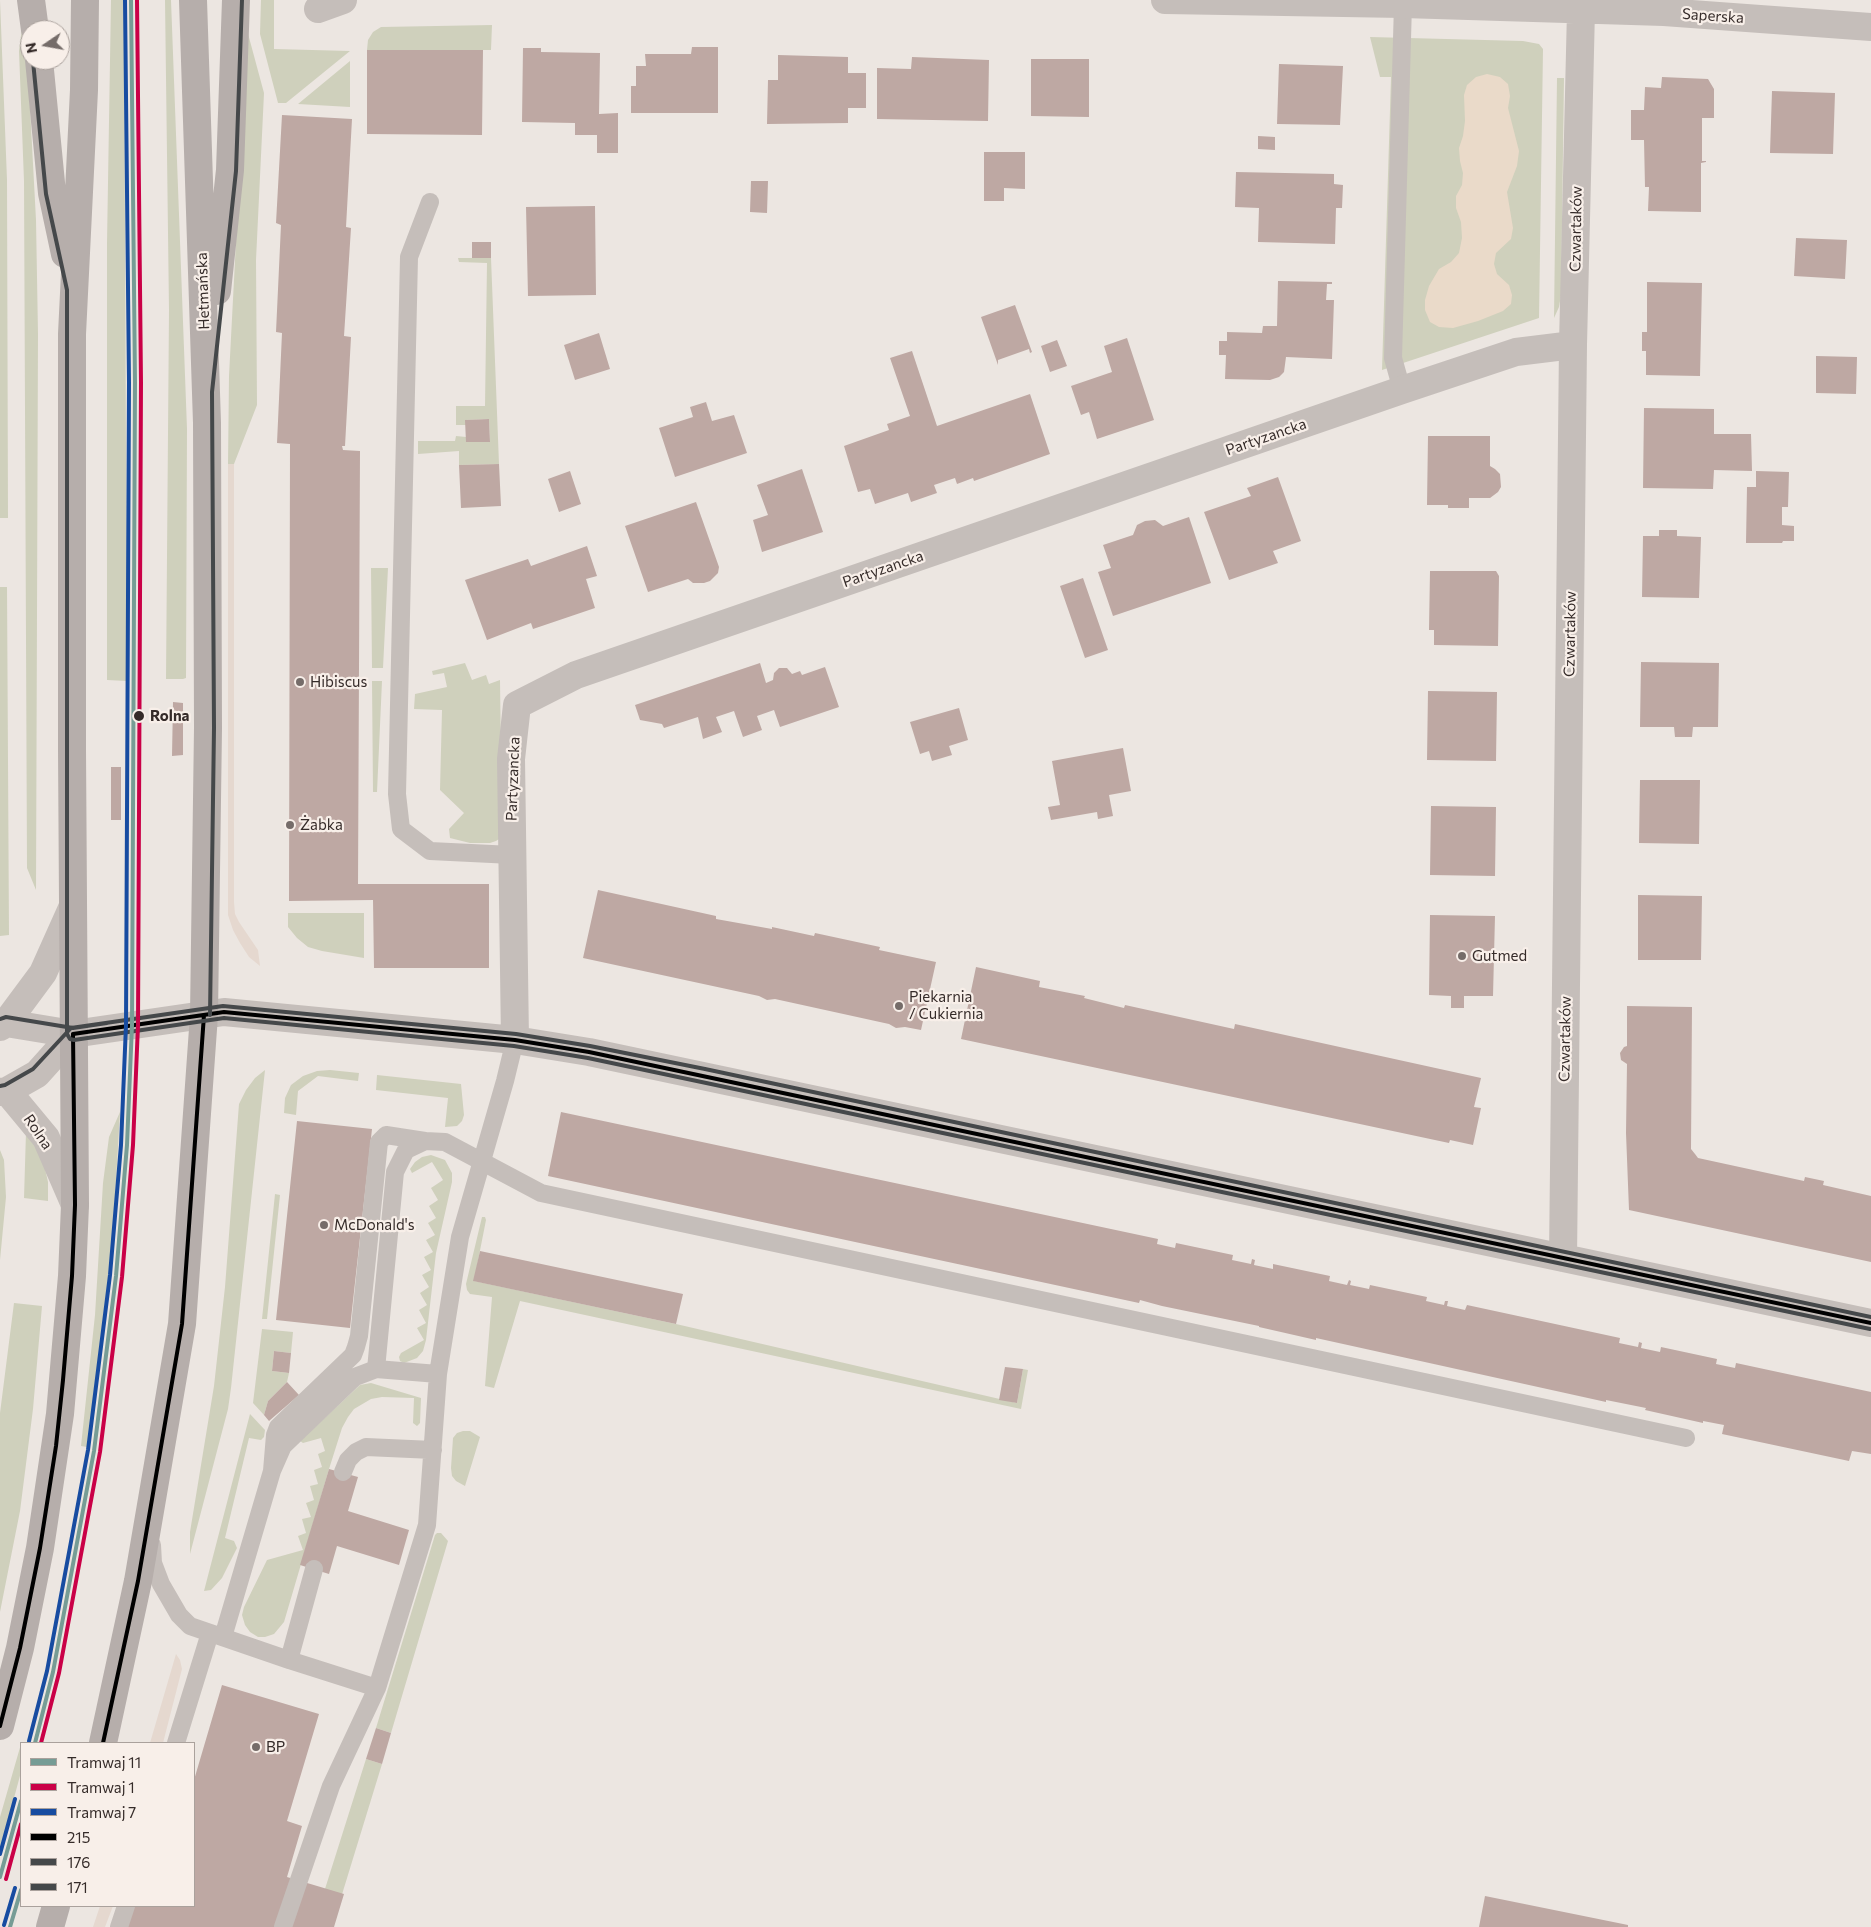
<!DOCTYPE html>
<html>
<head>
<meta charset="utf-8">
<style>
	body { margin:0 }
	#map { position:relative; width:1871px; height:1927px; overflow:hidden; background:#ece6e1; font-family:Commissioner,sans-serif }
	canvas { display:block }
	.legend { position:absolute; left:20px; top:1742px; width:175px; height:165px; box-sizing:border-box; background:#f8efe9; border:1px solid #aaa19c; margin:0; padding:6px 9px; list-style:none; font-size:15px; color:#352b29 }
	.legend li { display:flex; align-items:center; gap:10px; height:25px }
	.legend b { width:25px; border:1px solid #aaa19c }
	.north { position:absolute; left:20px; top:20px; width:50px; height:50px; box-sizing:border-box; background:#f8efe9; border:1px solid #aaa19c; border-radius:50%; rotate:258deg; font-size:14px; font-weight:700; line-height:20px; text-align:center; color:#352b29 }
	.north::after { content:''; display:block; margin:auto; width:18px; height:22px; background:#756c69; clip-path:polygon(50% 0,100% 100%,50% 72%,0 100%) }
</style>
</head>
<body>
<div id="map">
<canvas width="1871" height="1927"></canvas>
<ul class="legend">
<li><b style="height:6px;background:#769c95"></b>Tramwaj 11</li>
<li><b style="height:6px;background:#ca0047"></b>Tramwaj 1</li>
<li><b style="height:6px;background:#174ca1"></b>Tramwaj 7</li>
<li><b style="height:6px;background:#000"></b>215</li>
<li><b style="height:6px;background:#45484a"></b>176</li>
<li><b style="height:6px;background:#45484a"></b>171</li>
</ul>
<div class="north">N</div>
</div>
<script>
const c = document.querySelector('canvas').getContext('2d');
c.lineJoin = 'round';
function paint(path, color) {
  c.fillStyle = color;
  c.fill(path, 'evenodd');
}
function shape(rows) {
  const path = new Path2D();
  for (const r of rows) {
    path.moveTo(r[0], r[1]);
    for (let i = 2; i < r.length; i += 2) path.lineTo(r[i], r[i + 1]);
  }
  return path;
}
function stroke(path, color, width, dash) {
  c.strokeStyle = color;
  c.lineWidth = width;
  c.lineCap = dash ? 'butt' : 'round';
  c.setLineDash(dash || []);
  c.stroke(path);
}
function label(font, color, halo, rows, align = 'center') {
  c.font = font + ' Commissioner,sans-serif';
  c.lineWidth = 4.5;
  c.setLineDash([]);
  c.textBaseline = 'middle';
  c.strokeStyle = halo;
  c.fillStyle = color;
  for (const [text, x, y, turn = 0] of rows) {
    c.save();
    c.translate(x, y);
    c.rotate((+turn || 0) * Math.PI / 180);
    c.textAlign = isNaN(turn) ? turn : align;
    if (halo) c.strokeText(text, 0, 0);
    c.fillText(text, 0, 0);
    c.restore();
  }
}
paint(shape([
	[0,0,7,180,8,518,0,518],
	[111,0,124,0,127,681,107,680,107,243],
	[165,0,171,0,187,429,186,678,183,679,166,679,169,310],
	[261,0,274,0,274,49,350,51,286,103,278,103,260,34],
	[492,25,491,50,367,50,368,40,373,32,381,27],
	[22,28,29,89,36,220,38,334,36,890,27,868,24,181,19,51],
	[247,30,264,93,256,260,257,405,234,464,228,464,229,376],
	[1370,37,1523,41,1539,44,1543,49,1539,318,1382,370,1391,77,1380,77],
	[350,61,350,107,298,104],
	[1557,78,1564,78,1561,295,1559,307,1554,318],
	[458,258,491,258,499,464,459,465,459,451,418,454,418,441,455,441,456,436,466,437,466,442,490,441,489,419,466,420,466,425,456,425,456,406,485,406,487,263,459,262],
	[371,568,388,568,383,668,372,668],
	[0,587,7,587,9,935,0,936],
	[465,663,472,680,486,675,489,684,500,680,502,837,496,841,490,843,470,843,450,838,449,829,464,813,440,790,442,710,414,709,415,694,447,687,444,673,433,675,432,671],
	[372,681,382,681,377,792,373,792],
	[288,913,364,913,364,958,322,951,308,947,297,938,288,927],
	[265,1070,231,1388,228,1409,190,1554,190,1532,214,1386,225,1287,239,1104,246,1090,255,1078],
	[330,1070,359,1073,358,1081,318,1076,298,1091,296,1115,284,1113,285,1098,291,1085,303,1076,317,1071],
	[377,1075,461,1084,464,1115,462,1121,457,1126,445,1127,448,1098,376,1090],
	[120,1112,114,1216,108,1279,87,1447,81,1446,95,1315,103,1183,109,1137],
	[26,1132,37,1147,44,1164,48,1182,48,1201,24,1198],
	[0,1150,4,1160,6,1197,0,1260],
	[431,1155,445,1160,452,1173,452,1182,436,1253,426,1340,423,1351,417,1358,404,1363,400,1361,399,1357,401,1353,424,1340,417,1328,426,1323,419,1310,427,1305,420,1293,429,1287,422,1275,431,1270,424,1257,433,1252,426,1240,435,1235,428,1223,436,1218,429,1206,438,1200,431,1188,443,1180,432,1162,412,1173,410,1169,415,1162,422,1157],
	[275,1194,280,1195,267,1319,262,1319],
	[482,1217,485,1217,486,1220,474,1281,676,1324,1017,1403,1023,1369,1028,1370,1021,1409,520,1301,494,1388,485,1386,492,1297,470,1294,467,1290,466,1284],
	[14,1303,42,1306,33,1409,20,1511,0,1612,0,1413],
	[262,1329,293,1332,291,1353,274,1351,272,1371,289,1373,287,1382,268,1401,264,1415,253,1403],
	[371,1383,421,1398,420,1423,417,1426,413,1423,414,1398,382,1397,371,1399,354,1409,348,1417,342,1428,329,1469,284,1622,274,1634,265,1637,258,1637,250,1632,245,1625,242,1615,244,1607,267,1560,303,1550,298,1536,306,1533,302,1519,311,1517,306,1503,314,1500,310,1486,318,1484,314,1470,322,1467,318,1454,325,1451,321,1438,303,1443,300,1441,360,1385],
	[250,1414,265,1430,264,1437,261,1440,249,1438,225,1538,234,1541,237,1548,222,1578,211,1590,204,1591],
	[463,1431,470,1431,480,1437,465,1486,456,1481,452,1476,451,1468,453,1438,457,1433],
	[437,1533,441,1533,448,1541,391,1733,376,1728,435,1535],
	[21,1744,21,1772,0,1850,0,1817],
	[366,1759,382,1764,332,1927,313,1927]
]), '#cfd0bc');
paint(shape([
	[1487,74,1500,77,1508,84,1510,96,1508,108,1519,151,1517,166,1507,192,1513,228,1511,239,1496,253,1494,264,1497,274,1509,285,1512,295,1511,304,1503,311,1478,321,1453,328,1439,327,1430,322,1425,310,1425,300,1429,286,1439,269,1451,262,1459,253,1462,238,1461,222,1456,208,1456,196,1462,185,1463,173,1460,161,1459,148,1463,136,1465,121,1464,95,1467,85,1476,77]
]), '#eadac9');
paint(shape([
	[228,464,234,464,234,902,235,914,239,922,258,950,260,966,249,957,240,943,233,930,228,915],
	[176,1654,180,1660,182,1669,163,1743,150,1743],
	[100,1906,113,1906,105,1927,93,1927]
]), '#e5d8cf');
paint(shape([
	[692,47,718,47,718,113,631,113,631,86,636,86,636,66,646,66,645,54,691,54],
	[523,48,541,48,541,52,600,53,599,114,618,113,618,153,597,153,597,135,575,135,575,123,522,122],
	[367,50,483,50,482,135,367,134],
	[778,55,848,57,848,73,866,73,866,108,848,108,848,123,767,124,768,80,778,80],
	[912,57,989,60,988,121,877,119,877,68,911,69],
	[1031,59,1089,59,1089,117,1031,116],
	[1279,64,1343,66,1340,125,1277,124],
	[1662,77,1708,79,1714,89,1714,118,1702,118,1702,161,1706,161,1706,162,1701,163,1701,212,1648,211,1649,187,1645,187,1644,140,1631,140,1631,110,1644,110,1645,87,1661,88],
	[1772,91,1835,93,1833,154,1770,153],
	[282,115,352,119,346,227,351,228,344,336,351,337,345,446,342,446,343,450,360,451,358,884,489,884,489,968,374,968,373,900,289,901,290,444,277,443,282,333,276,332,281,225,276,223],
	[1258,136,1275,137,1275,150,1258,149],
	[984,152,1025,152,1025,189,1004,188,1004,201,984,201],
	[1236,172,1334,174,1334,184,1343,185,1342,208,1336,208,1335,244,1258,242,1259,208,1235,207],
	[751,181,768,181,767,213,750,212],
	[595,206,596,295,528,296,526,207],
	[1796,238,1847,240,1845,279,1794,276],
	[472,242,491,242,491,258,472,258],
	[1278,281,1332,282,1332,284,1327,284,1326,300,1334,300,1332,359,1286,357,1284,372,1279,377,1270,380,1225,379,1226,355,1219,355,1219,341,1227,341,1227,332,1262,333,1263,326,1277,326],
	[1647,282,1702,283,1700,376,1646,375,1646,351,1642,351,1642,332,1647,332],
	[1015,305,1032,352,1030,353,1029,349,998,360,998,365,981,317],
	[599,333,610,369,575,380,564,345],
	[1127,338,1154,420,1097,439,1089,412,1081,415,1071,386,1112,372,1104,346],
	[1057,340,1067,366,1050,372,1041,346],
	[912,351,937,426,1030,394,1050,454,974,481,973,478,957,484,955,478,934,485,937,493,911,502,908,493,875,504,870,489,858,492,844,446,889,430,887,424,910,416,890,358],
	[1816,356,1857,357,1856,394,1816,393],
	[706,402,712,421,734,415,747,453,675,477,659,428,693,417,690,407],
	[1644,408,1714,409,1714,434,1751,434,1752,471,1714,470,1713,489,1643,488],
	[489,419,490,442,466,442,465,420],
	[1428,436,1490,436,1490,466,1495,469,1500,474,1501,487,1498,492,1490,498,1469,498,1469,508,1448,508,1448,505,1427,505],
	[499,464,501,506,461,508,459,465],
	[802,469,823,532,762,552,753,520,768,515,757,485],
	[570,471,581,504,559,512,548,479],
	[1756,471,1789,472,1788,507,1782,507,1782,525,1794,526,1794,541,1783,541,1782,543,1746,543,1747,487,1756,487],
	[1278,477,1301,541,1273,551,1278,563,1229,580,1204,512,1251,496,1247,488],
	[696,502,719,567,718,573,710,581,704,583,693,583,688,579,648,592,625,526],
	[1189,517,1211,583,1113,616,1098,572,1111,568,1103,545,1133,535,1137,525,1145,521,1155,520,1163,526],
	[1659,530,1677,530,1677,536,1701,537,1699,598,1642,597,1643,536,1659,536],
	[587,546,597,576,586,579,595,608,533,629,531,623,487,640,465,580,528,559,531,566],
	[1430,571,1496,571,1499,576,1498,646,1434,645,1434,630,1429,630],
	[1083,578,1108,650,1085,658,1060,586],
	[1641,662,1719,663,1718,727,1693,727,1692,737,1675,737,1674,727,1640,727],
	[760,663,766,683,773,680,774,673,779,668,787,668,792,674,800,671,802,675,825,667,839,707,780,727,774,710,757,716,762,730,743,737,734,711,716,717,722,732,703,739,698,717,664,728,662,724,640,720,635,705],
	[1428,691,1497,692,1496,761,1427,760],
	[173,702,183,703,183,755,172,756],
	[959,708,968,740,949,746,952,755,932,761,929,751,920,754,910,722],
	[1123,748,1131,791,1109,795,1113,816,1098,819,1097,812,1051,820,1048,807,1060,805,1052,761],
	[111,767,121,767,121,820,111,820],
	[1640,780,1700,780,1699,844,1639,843],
	[1431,806,1496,807,1495,876,1430,875],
	[598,890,716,916,716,919,772,929,772,927,814,936,815,933,880,947,879,950,936,962,921,1030,905,1027,896,1028,889,1024,775,999,767,1000,759,996,583,958],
	[1638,895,1702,896,1701,960,1638,960],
	[1430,915,1495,916,1493,996,1464,996,1464,1008,1451,1008,1451,996,1429,995],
	[976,967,1040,981,1039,987,1085,996,1084,998,1124,1008,1125,1005,1234,1029,1235,1024,1481,1078,1474,1107,1481,1108,1473,1145,1450,1140,1449,1143,961,1039],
	[1627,1006,1692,1007,1691,1149,1695,1154,1698,1158,1804,1181,1805,1177,1824,1181,1823,1185,1871,1196,1871,1262,1629,1210,1626,1133,1627,1064,1621,1060,1620,1053,1624,1047,1627,1046],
	[561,1112,1158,1239,1157,1244,1175,1248,1176,1243,1233,1255,1232,1260,1251,1264,1252,1259,1255,1260,1254,1265,1273,1269,1273,1264,1330,1276,1329,1281,1347,1285,1349,1280,1351,1281,1350,1285,1369,1289,1370,1285,1427,1297,1426,1301,1444,1305,1445,1301,1448,1301,1447,1306,1465,1310,1467,1305,1620,1338,1619,1343,1638,1347,1639,1342,1642,1343,1641,1348,1660,1352,1661,1347,1717,1359,1716,1364,1735,1368,1736,1363,1871,1392,1871,1454,1852,1451,1849,1461,1722,1434,1724,1425,1703,1421,1703,1423,1645,1410,1646,1408,1606,1400,1606,1402,1316,1338,1316,1340,1259,1327,1259,1326,1162,1306,1140,1300,1139,1303,548,1176],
	[297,1121,372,1129,350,1328,276,1320],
	[480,1251,683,1294,676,1324,473,1281],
	[274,1351,291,1353,289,1373,272,1371],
	[1005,1367,1023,1369,1017,1403,999,1400],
	[287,1382,299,1395,269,1421,264,1415,268,1401],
	[329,1469,358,1477,348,1511,409,1530,399,1565,337,1546,329,1574,300,1565],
	[222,1685,319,1714,287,1821,302,1826,287,1877,344,1894,334,1927,120,1927,126,1906,194,1906,194,1780],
	[376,1728,391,1733,382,1764,366,1759],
	[1485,1896,1628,1925,1628,1927,1479,1927]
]), '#bea8a3');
stroke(shape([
	[430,202,409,257,397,794,401,829,430,851,512,855],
	[1402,390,1393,358,1403,4],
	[438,1374,376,1369,395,1172,406,1150,425,1141,445,1142,541,1193,1686,1438],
	[272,1471,275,1435,278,1427,353,1355,356,1347,359,1336,379,1142,386,1135,425,1141],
	[343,1472,348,1460,356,1452,366,1447,433,1450],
	[152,1545,153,1563,161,1584,179,1615,190,1626,289,1660,377,1688],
	[223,1637,272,1471,283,1446,355,1377,376,1369],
	[289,1660,314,1569],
	[176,1743,210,1633],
	[119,1927,126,1906],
	[283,1927,331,1786,377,1688,427,1525,438,1374,460,1237,505,1081,515,1040]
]), '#c5beba', 18);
stroke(shape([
	[1165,0,1403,4,1664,12,1871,27],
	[318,9,343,0],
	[6,1023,73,1034,224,1012,515,1040,589,1052,1871,1323],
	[0,1027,6,1023,43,973,73,906],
	[515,1040,511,759,517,705,576,675,1402,390,1516,352,1573,345],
	[7,1091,46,1138,75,1205],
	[0,1092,7,1091,37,1074,73,1034],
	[1563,1258,1573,345,1581,10]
]), '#c5beba', 28);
stroke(shape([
	[31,0,35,30],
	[39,60,52,193,65,254],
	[217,291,230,170,236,0],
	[0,1726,20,1648,40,1548,60,1414,72,1276,75,1205,72,750,72,334,84,90,85,0],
	[103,1743,138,1581,182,1324,204,1015,208,728,207,423,193,0],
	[50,1927,56,1906]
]), '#b6aeab', 28);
stroke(shape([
	[73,1034,224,1012,515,1040,589,1052,1871,1323],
	[0,1726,20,1648,40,1548,56,1446,63,1380,72,1276,75,1205,73,1034],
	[103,1743,138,1581,182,1324,204,1015]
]), '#000', 4);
stroke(shape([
	[33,61,46,194,67,290,67,1034,70,1039,74,1040,224,1018,514,1046,588,1058,1870,1329],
	[210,1015,214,728,212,392,236,171,242,0]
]), '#45484a', 4);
stroke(shape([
	[0,1019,6,1017,73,1028,107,1023],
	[0,1086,5,1085,33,1069,71,1028,223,1006,516,1034,590,1046,705,1069,1871,1317]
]), '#45484a', 4);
stroke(shape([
	[35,1743,53,1672,94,1451,116,1276,127,1145,132,1025,135,382,131,0],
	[0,1877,21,1801],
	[10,1927,21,1890]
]), '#769c95', 4);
stroke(shape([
	[41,1743,59,1673,100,1452,122,1277,133,1145,138,1025,141,382,137,0],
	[6,1879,21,1824]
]), '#ca0047', 4);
stroke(shape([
	[29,1741,47,1671,88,1450,110,1275,121,1145,126,1025,129,382,125,0],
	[0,1854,15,1799],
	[4,1925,15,1888]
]), '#174ca1', 4);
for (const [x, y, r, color] of [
	[300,682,5,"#756c69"],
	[139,716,6,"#352b29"],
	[290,825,5,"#756c69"],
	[1462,956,5,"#756c69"],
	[899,1006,5,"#756c69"],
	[324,1225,5,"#756c69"],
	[256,1747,5,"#756c69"]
]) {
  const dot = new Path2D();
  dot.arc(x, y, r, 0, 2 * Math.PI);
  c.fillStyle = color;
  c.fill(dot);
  stroke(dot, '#f8efe9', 2);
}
label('15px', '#352b29', '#f8efe9', [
	["Saperska",1713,16,4],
	["Czwartaków",1576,229,-89],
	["Hetmańska",203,291,-92],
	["Partyzancka",1266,437,-19],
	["Partyzancka",883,569,-19],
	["Czwartaków",1570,634,-89],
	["Partyzancka",513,779,-88],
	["Czwartaków",1565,1039,-89],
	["Rolna",38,1132,56]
]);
label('15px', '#352b29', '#f8efe9', [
	["Hibiscus",310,682],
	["Żabka",300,825],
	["Gutmed",1472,956],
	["Piekarnia",909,997],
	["/ Cukiernia",909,1014],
	["McDonald's",334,1225],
	["BP",266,1747]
], 'left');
label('bold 15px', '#352b29', '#f8efe9', [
	["Rolna",150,716]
], 'left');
</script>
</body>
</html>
